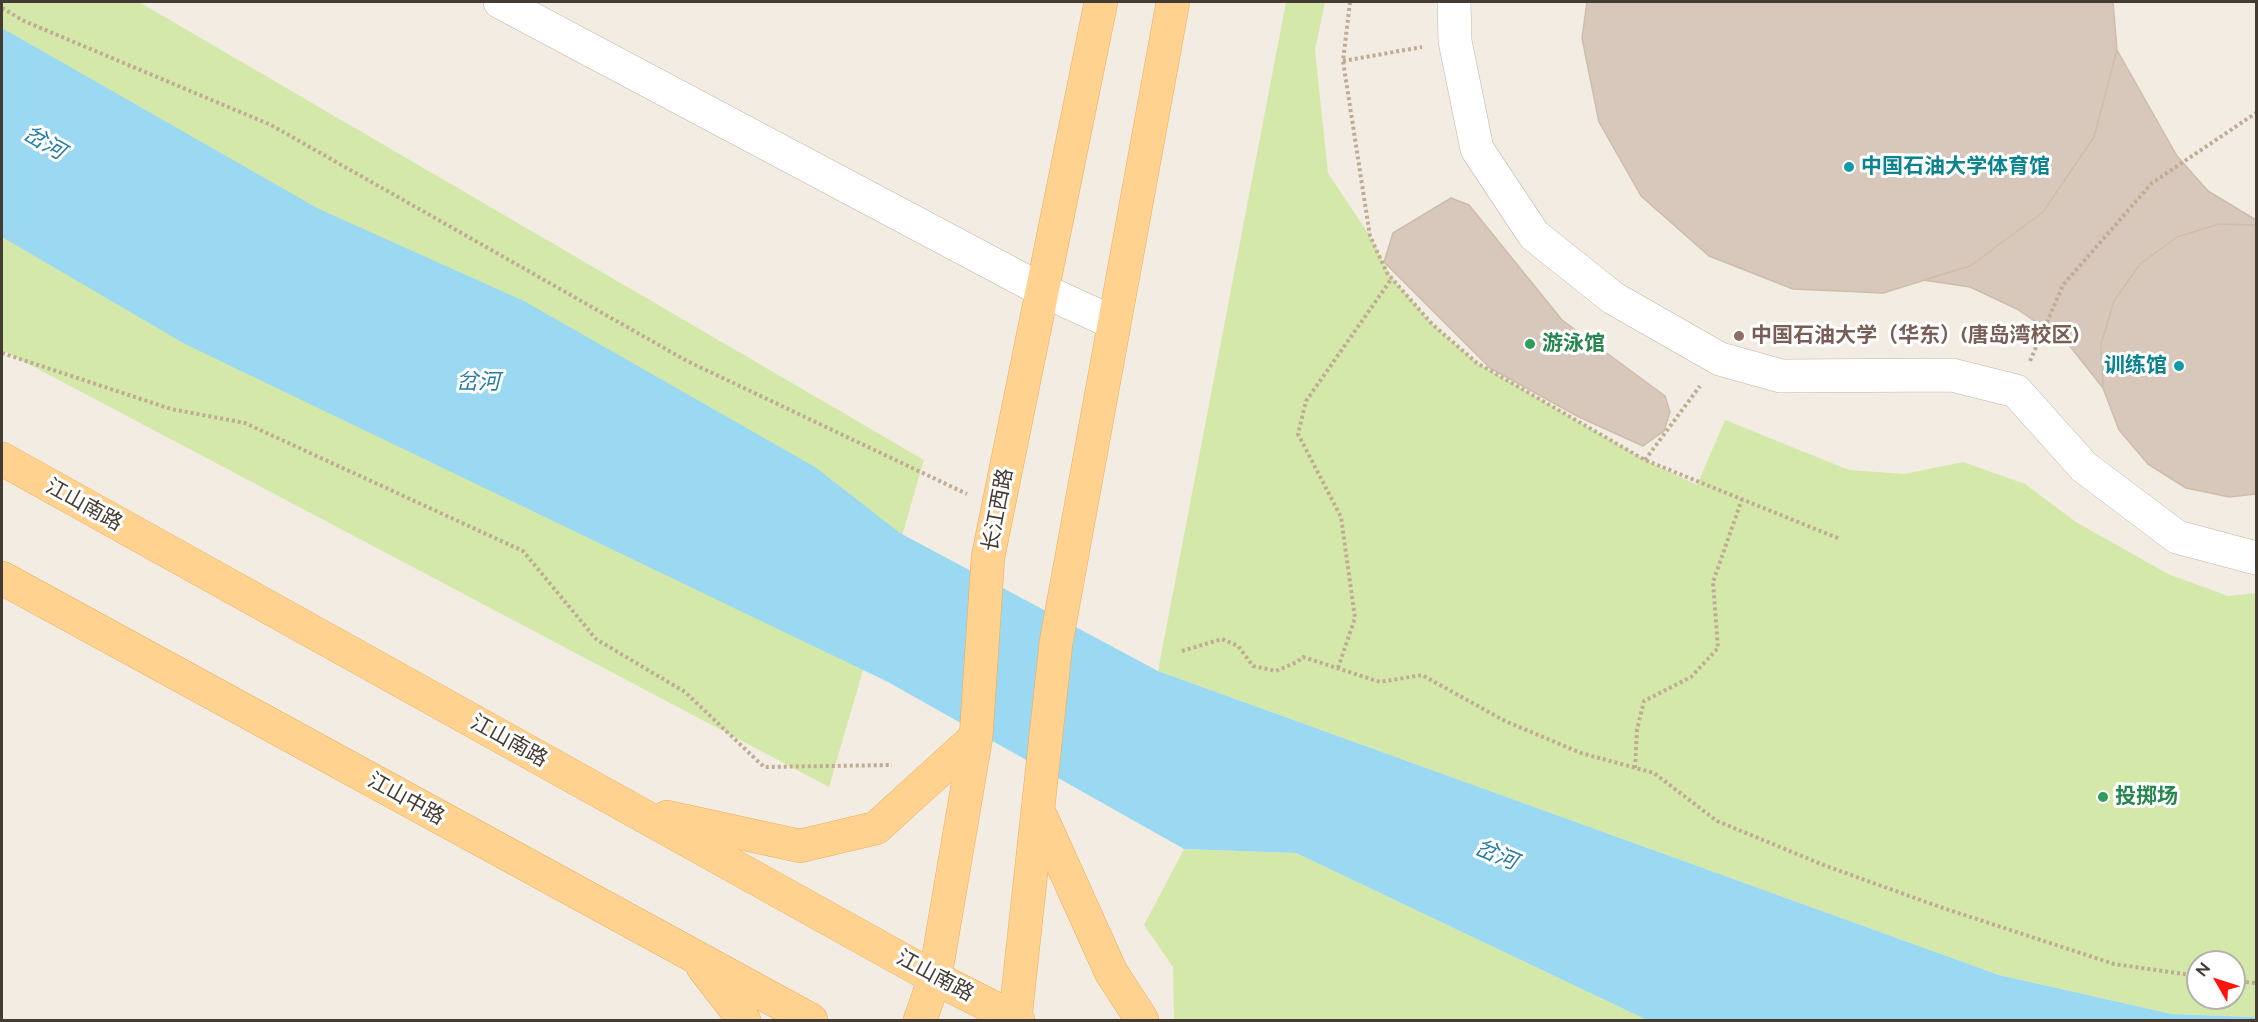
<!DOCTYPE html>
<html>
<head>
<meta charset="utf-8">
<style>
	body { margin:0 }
	#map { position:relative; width:2258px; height:1022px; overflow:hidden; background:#f2ece3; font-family:Raleway,sans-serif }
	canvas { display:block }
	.frame { position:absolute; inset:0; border:3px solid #443b33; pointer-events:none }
	.north { position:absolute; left:2186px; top:950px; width:60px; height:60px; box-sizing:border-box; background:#fff; border:2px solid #b4b1ad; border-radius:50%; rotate:309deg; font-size:16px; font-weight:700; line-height:24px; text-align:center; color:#443b33 }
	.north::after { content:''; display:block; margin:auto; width:21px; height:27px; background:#ff140d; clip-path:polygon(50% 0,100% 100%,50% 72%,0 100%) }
</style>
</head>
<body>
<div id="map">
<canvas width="2258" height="1022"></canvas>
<div class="frame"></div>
<div class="north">N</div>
</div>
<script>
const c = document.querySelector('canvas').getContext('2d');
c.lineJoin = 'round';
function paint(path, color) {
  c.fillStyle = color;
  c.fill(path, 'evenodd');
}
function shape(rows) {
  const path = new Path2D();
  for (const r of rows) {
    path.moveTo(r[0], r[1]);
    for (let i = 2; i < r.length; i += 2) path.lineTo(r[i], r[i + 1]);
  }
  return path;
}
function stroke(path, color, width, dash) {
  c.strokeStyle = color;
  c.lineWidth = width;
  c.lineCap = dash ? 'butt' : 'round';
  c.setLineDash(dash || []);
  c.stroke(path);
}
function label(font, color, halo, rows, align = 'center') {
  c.font = font + ' Raleway,"Noto Sans SC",sans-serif';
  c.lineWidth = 6;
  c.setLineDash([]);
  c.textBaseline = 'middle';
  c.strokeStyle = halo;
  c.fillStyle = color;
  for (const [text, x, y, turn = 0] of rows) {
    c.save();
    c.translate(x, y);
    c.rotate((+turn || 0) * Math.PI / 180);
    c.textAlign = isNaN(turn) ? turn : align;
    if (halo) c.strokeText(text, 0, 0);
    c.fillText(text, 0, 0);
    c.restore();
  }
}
paint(shape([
	[2,2,139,2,924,460,829,787,2,350],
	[1286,2,1325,2,1315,50,1328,173,1370,236,1392,278,1432,324,1477,363,1645,460,1697,485,1725,420,1849,470,1904,474,1963,462,2025,484,2076,522,2168,574,2228,596,2256,593,2256,1017,2172,1014,1999,975,1158,671],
	[2198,962,2234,962,2234,998,2198,998],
	[1184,849,1296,853,1647,1020,1176,1020,1174,1019,1173,967,1144,925]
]), '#d4e9a9');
paint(shape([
	[2,28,319,209,524,301,815,467,900,533,1158,671,1999,975,2172,1014,2256,1017,2256,1020,1647,1020,1296,853,1184,849,888,682,185,344,2,237]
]), '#9bd9f3');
const building = shape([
	[1587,2,2113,2,2117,50,2094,137,2043,212,1970,266,1883,293,1793,289,1709,256,1641,196,1599,122,1582,38,1587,2],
	[2117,50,2177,156,2208,191,2256,220,2256,225,2219,224,2177,237,2140,264,2114,301,2101,344,2103,388,2069,345,2017,309,1970,287,1923,280,1970,266,2043,212,2094,137,2117,50],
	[1451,198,1469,205,1562,320,1665,396,1670,412,1664,431,1643,446,1579,417,1490,368,1384,262,1393,233,1451,198],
	[2219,224,2256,225,2256,494,2229,497,2186,488,2148,464,2119,430,2103,388,2101,344,2114,301,2140,264,2177,237,2219,224]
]);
paint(building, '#d7c8bb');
stroke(building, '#cfbdab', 1.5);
const minor = shape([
	[500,2,1042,290,1114,323],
	[1454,2,1455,41,1477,149,1534,235,1613,298,1720,359,1781,376,1952,375,2016,391,2084,467,2177,537,2256,558]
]);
const major = shape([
	[2,459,935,978,1018,1020],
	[2,578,811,1020],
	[1038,810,1111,972,1142,1020],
	[667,817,800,846,876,828,976,737],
	[703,967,744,1020],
	[920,1020,935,978,976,737,988,557,1101,2],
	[1015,1020,1056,643,1173,2]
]);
stroke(minor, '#c1b5a8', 34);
stroke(major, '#e8ad5a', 34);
stroke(shape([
	[1350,2,1343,61,1370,236,1387,273,1432,324,1477,363,1645,460,1840,539],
	[2,8,24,21,271,125,687,361,967,494],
	[1343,61,1422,47],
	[2,353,171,409,245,423,523,551,596,639,685,692,764,767,892,765],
	[2030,361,2063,285,2152,183,2256,113],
	[1645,460,1700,386],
	[1182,651,1222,639,1238,646,1253,666,1276,671,1297,662,1303,657,1380,682,1422,675,1505,721,1581,753,1654,773,1717,821,1826,866,1943,908,2114,964,2198,976],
	[1338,668,1355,618,1341,517,1298,434,1306,401,1392,278],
	[1635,768,1637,730,1644,701,1691,677,1718,648,1713,582,1742,499],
	[2234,981,2256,983]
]), '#c0ac95', 4, [3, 3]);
stroke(minor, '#fff', 33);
stroke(major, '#ffd28f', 33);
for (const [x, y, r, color] of [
	[1849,167,6,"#0f9aa8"],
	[1739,336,6,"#8d6e63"],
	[1530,344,6,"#2e9e5b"],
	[2179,366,6,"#0f9aa8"],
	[2103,797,6,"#2e9e5b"]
]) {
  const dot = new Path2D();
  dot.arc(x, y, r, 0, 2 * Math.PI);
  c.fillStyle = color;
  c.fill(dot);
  stroke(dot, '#fff', 2);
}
label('bold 21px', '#0d838f', '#fff', [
	["中国石油大学体育馆",1861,167],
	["训练馆",2167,366,"right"]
], 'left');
label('bold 21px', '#785e54', '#fff', [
	["中国石油大学（华东）(唐岛湾校区)",1751,336]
], 'left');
label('bold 21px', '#27864d', '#fff', [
	["游泳馆",1542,344],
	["投掷场",2115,797]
], 'left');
label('21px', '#443b33', '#fff', [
	["江山南路",84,505,29],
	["长江西路",998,510,-79],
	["江山南路",509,741,29],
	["江山中路",406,799,29],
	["江山南路",935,976,28]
]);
label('italic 22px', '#267da4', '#fff', [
	["岔河",44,143,30],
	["岔河",478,382],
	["岔河",1496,855,22]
]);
</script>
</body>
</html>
